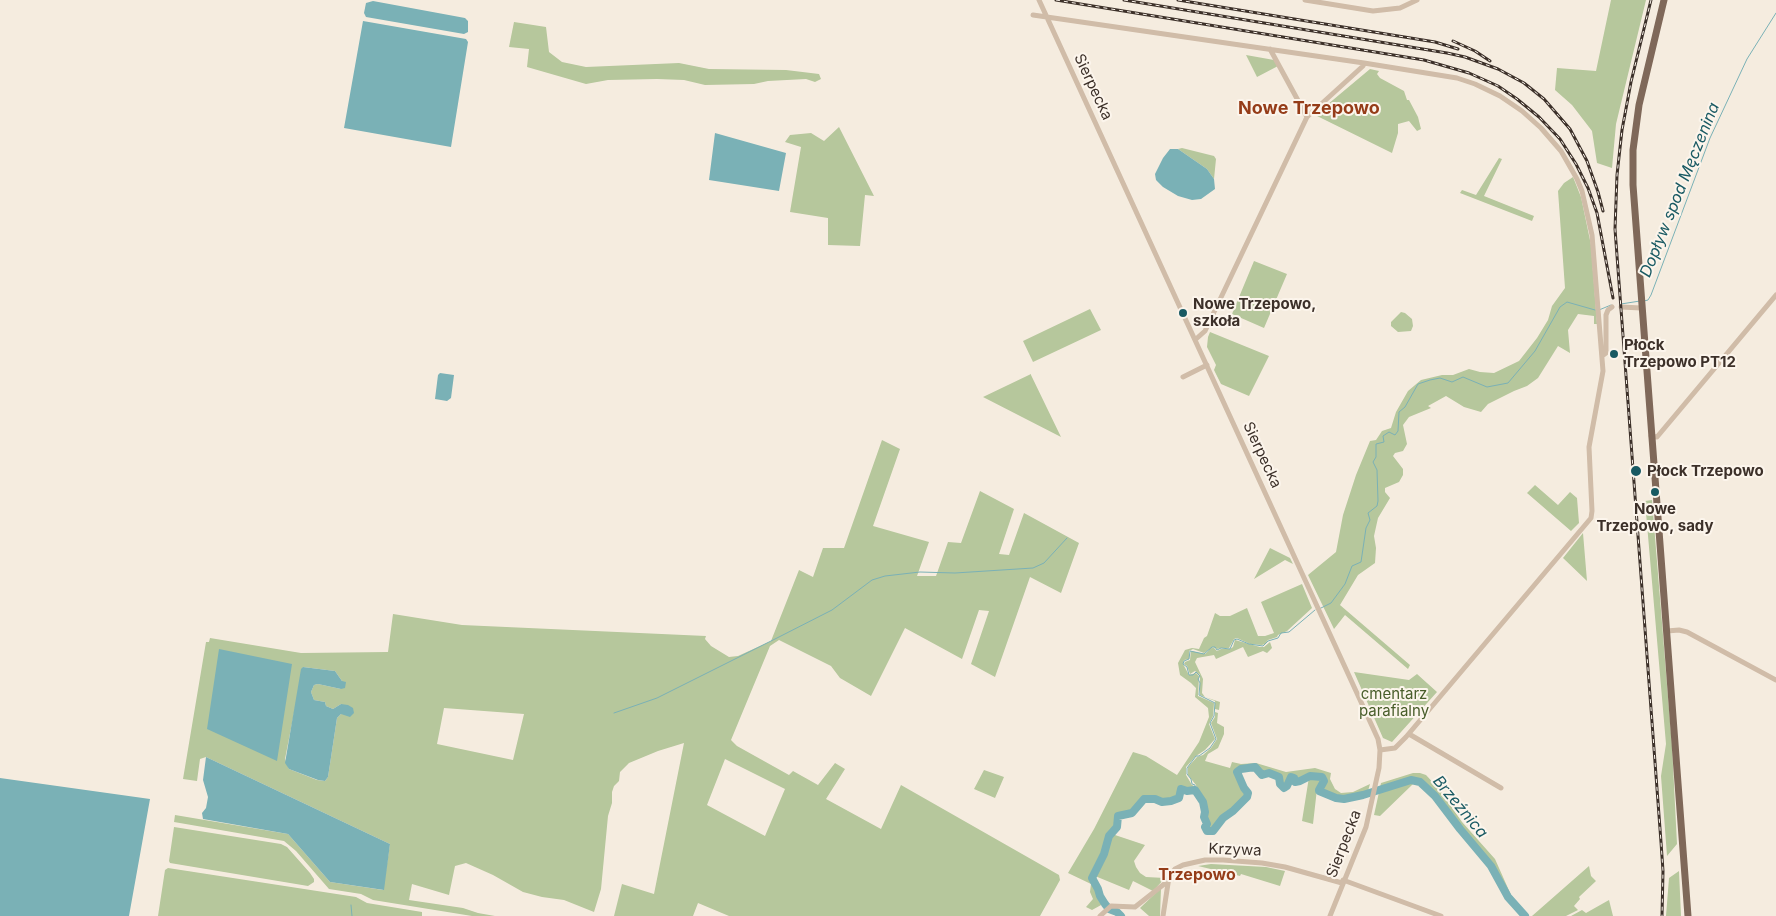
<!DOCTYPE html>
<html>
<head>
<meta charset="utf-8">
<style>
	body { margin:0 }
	canvas { display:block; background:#f5ecdf }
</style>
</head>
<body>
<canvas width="1776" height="916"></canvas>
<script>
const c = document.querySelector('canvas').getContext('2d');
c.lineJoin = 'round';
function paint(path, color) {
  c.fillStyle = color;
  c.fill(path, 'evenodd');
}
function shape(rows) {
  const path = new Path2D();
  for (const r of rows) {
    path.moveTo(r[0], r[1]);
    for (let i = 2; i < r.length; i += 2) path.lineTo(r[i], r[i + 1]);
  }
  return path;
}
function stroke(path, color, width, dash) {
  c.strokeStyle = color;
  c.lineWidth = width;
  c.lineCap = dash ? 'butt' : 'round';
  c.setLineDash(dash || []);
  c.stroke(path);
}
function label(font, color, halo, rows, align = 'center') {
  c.font = font + ' Inter,sans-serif';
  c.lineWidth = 4;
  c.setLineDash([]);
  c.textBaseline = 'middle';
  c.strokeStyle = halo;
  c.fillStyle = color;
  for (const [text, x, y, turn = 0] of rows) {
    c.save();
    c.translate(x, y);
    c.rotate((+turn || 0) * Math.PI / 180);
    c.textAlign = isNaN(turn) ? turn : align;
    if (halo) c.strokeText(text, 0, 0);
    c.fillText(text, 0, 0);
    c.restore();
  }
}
paint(shape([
	[1611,0,1646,0,1616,124,1612,168,1597,163,1592,131,1572,105,1555,90,1557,68,1596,71],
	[514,22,546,27,549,52,562,62,586,67,679,63,709,69,786,70,819,74,821,79,815,82,806,79,768,81,754,84,705,85,684,80,657,79,608,80,586,84,527,67,529,49,509,47],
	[1246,55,1274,60,1278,66,1257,77],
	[1370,69,1379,71,1377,74,1380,78,1404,91,1407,100,1409,100,1418,117,1421,129,1417,131,1409,121,1398,124,1398,133,1392,153,1315,115],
	[839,127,874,196,865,195,860,246,828,245,828,218,790,212,801,147,785,142,790,135,811,133,824,141],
	[1182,148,1214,156,1216,159,1214,179,1207,169,1178,149],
	[1499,158,1502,159,1484,196,1534,216,1532,221,1460,193,1462,190,1476,195],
	[1573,177,1581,197,1591,245,1597,324,1594,324,1594,316,1578,314,1568,330,1570,353,1558,346,1538,378,1527,386,1514,391,1488,404,1481,412,1464,407,1446,396,1428,406,1431,408,1409,417,1403,425,1407,444,1403,451,1395,453,1393,456,1403,469,1403,475,1399,482,1385,488,1385,492,1390,498,1378,518,1374,536,1376,548,1375,563,1358,575,1340,605,1410,665,1408,669,1345,615,1334,629,1308,575,1336,552,1343,515,1356,475,1370,441,1376,440,1382,431,1391,428,1396,412,1408,391,1421,380,1442,375,1453,375,1469,369,1480,372,1494,373,1519,361,1537,338,1548,320,1552,306,1565,288,1558,191,1564,183],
	[1254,261,1287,274,1264,328,1232,314],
	[1090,309,1101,330,1033,362,1023,341],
	[1401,312,1405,313,1412,319,1413,326,1411,331,1398,332,1391,326,1391,322],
	[1210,332,1269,356,1249,396,1221,384,1214,370,1216,365,1207,347,1208,337],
	[1031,374,1031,375,1061,437,983,397],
	[882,440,900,449,873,526,929,542,917,576,936,576,948,542,961,543,980,491,1014,509,999,554,1009,555,1024,513,1079,543,1061,593,1030,577,995,677,971,664,989,611,979,610,962,659,905,628,871,696,840,678,831,666,779,640,770,646,731,740,737,746,789,775,793,771,818,785,835,763,845,769,826,799,881,829,901,785,1059,875,1060,880,1040,916,729,916,698,903,693,916,614,916,622,884,654,894,684,743,658,751,629,763,620,772,619,781,614,786,612,792,612,803,608,816,601,889,594,912,564,900,542,897,523,892,493,875,466,863,455,866,449,895,412,884,409,900,463,908,478,913,495,916,472,916,373,900,361,894,329,889,296,851,284,841,174,822,175,815,288,834,330,882,383,890,390,844,206,757,200,759,197,781,183,779,206,642,209,642,210,638,301,653,388,652,393,614,462,625,706,636,705,639,711,646,729,657,738,656,771,641,799,570,813,577,823,548,844,548],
	[303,667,335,671,342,681,341,689,318,684,314,685,311,692,314,700,325,702,326,706,333,709,341,704,341,714,337,718,328,777,325,781,317,780,289,769,285,759],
	[444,708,524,714,513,760,437,744],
	[725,759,785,789,765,836,707,805],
	[1535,485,1558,505,1570,492,1577,498,1579,523,1571,531,1527,493],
	[1652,500,1672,746,1677,844,1667,856,1661,776,1666,744,1645,501],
	[1583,533,1587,581,1563,558],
	[1270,548,1290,558,1293,564,1285,560,1254,579],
	[1302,584,1312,608,1287,631,1278,635,1277,637,1268,640,1265,644,1262,645,1250,644,1237,638,1234,639,1229,648,1221,648,1217,649,1213,647,1204,653,1193,649,1189,651,1189,659,1184,660,1183,664,1189,675,1196,673,1199,676,1198,696,1214,703,1213,716,1209,724,1215,739,1205,750,1196,756,1186,767,1186,775,1192,785,1194,786,1194,788,1188,790,1182,788,1178,792,1178,798,1171,801,1162,801,1156,797,1144,798,1132,813,1118,814,1115,816,1117,827,1109,833,1100,859,1091,877,1098,896,1103,904,1092,910,1086,907,1093,899,1090,892,1091,884,1068,873,1094,829,1133,752,1146,756,1177,775,1199,742,1209,717,1208,708,1195,697,1196,688,1191,683,1180,675,1178,663,1185,650,1192,648,1199,649,1204,638,1207,636,1215,613,1220,616,1230,616,1247,608,1258,636,1265,636,1274,633,1261,602],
	[1235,640,1260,647,1264,647,1270,642,1272,648,1267,653,1263,651,1248,657,1243,647,1216,659,1214,655,1197,658,1195,662,1203,679,1202,693,1205,697,1220,702,1219,710,1215,709,1215,701,1200,695,1200,675,1195,671,1190,674,1187,666,1184,664,1185,662,1190,660,1191,651,1205,654,1211,648,1214,648,1217,651,1221,649,1230,649,1233,647],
	[1354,672,1409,680,1417,674,1437,692,1392,742,1383,738],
	[1215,712,1218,713,1217,723,1224,727,1224,734,1218,748,1208,754,1205,761,1230,768,1232,762,1241,764,1256,763,1286,772,1315,768,1331,773,1330,779,1335,789,1341,793,1353,792,1370,784,1368,791,1344,798,1335,797,1320,790,1325,781,1323,776,1309,775,1300,780,1294,781,1294,777,1292,776,1287,781,1287,785,1283,787,1281,784,1279,776,1270,773,1262,774,1256,767,1241,768,1236,772,1242,781,1243,788,1248,793,1247,796,1233,811,1222,817,1213,830,1207,830,1206,827,1208,824,1205,817,1206,812,1204,801,1198,794,1196,785,1188,775,1188,767,1197,757,1203,755,1211,748,1217,739,1211,723,1215,717],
	[984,770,1004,777,995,798,974,789],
	[1413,773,1420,773,1426,775,1439,789,1462,822,1495,859,1511,895,1529,916,1522,916,1509,901,1493,872,1463,838,1435,801,1420,785,1413,784,1380,816,1374,815,1381,783],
	[1315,776,1321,778,1324,781,1317,789,1313,824,1302,821,1309,777],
	[174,827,281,844,287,847,310,873,314,879,314,882,308,886,170,863,169,861],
	[1112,834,1145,845,1134,861,1136,867,1140,873,1146,877,1165,878,1153,891,1133,881,1129,890,1095,876,1107,854,1109,837],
	[1211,864,1266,867,1285,871,1280,886,1241,874,1240,876,1198,866],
	[1589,866,1591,876,1596,881,1579,897,1580,899,1574,906,1578,910,1566,916,1532,916],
	[168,868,356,897,367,903,422,912,422,916,158,916,165,870],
	[1679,871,1681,916,1666,916,1669,878],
	[1161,888,1160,916,1149,916,1140,908],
	[1609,900,1613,916,1571,916,1582,910,1586,913]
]), '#b6c79c');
paint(shape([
	[373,1,465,18,468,21,468,32,464,34,366,17,364,13,366,3],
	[363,21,466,39,468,42,451,147,344,128],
	[715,133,786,153,779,191,709,180],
	[1170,149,1178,149,1207,169,1214,179,1215,189,1201,199,1192,200,1178,196,1163,187,1156,180,1155,174,1163,158],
	[440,373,454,375,451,398,447,401,435,399,438,375],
	[219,649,292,664,277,761,207,729],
	[303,667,335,671,342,681,346,682,345,688,341,689,318,684,314,685,311,692,314,700,325,702,326,706,333,709,341,704,348,705,353,708,354,713,350,717,341,714,337,718,328,777,325,781,318,780,289,769,285,763,301,669],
	[206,757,390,844,384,890,330,882,288,834,203,819,202,813,206,808,208,797,203,780],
	[0,778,150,799,129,916,0,916]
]), '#7ab1b6');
stroke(shape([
	[1644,301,1648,300,1651,295,1710,138,1747,59,1776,13],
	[1621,304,1640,301],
	[1599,310,1611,305],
	[1319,609,1331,603,1345,584,1352,566,1361,562,1366,528,1370,520,1368,513,1377,506,1378,501,1377,470,1373,462,1376,457,1376,444,1384,442,1383,436,1389,432,1395,435,1398,431,1399,412,1405,407,1418,384,1430,380,1440,378,1452,382,1463,377,1487,387,1508,383,1535,351,1560,307,1567,302,1595,310],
	[614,713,657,698,775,639,832,610,872,580,885,576,920,572,955,573,1033,568,1044,563,1067,538],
	[1195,790,1195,785,1192,784,1191,779,1187,774,1187,768,1196,756,1199,756,1210,748,1216,739,1210,723,1214,716,1215,703,1199,695,1200,683,1198,679,1200,676,1196,672,1193,675,1189,675,1187,667,1183,664,1184,661,1189,659,1190,651,1204,654,1212,647,1215,647,1217,650,1221,648,1230,649,1234,640,1237,639,1249,644,1263,646,1268,641,1278,638,1281,633,1289,632,1315,610],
	[351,905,352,916]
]), '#7ab1b6', 1);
stroke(shape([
	[1121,916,1117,912,1109,909,1105,904,1100,896,1098,889,1092,878,1104,854,1109,836,1117,827,1118,816,1132,813,1144,799,1155,799,1162,802,1171,801,1179,798,1181,789,1187,791,1195,790,1203,802,1205,812,1204,817,1207,824,1205,827,1207,831,1213,831,1223,818,1233,811,1247,797,1248,793,1244,788,1237,772,1241,769,1255,767,1262,775,1269,773,1279,777,1280,784,1284,788,1287,786,1291,777,1294,778,1293,780,1295,782,1300,781,1310,776,1322,777,1324,781,1319,790,1319,791,1336,798,1344,799,1363,795,1411,780,1420,782,1435,796,1460,829,1491,866,1508,897,1525,916]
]), '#7ab1b6', 8);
stroke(shape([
	[1039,0,1378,739,1380,750,1379,768,1366,827,1330,916],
	[1305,0,1373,11,1400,8,1417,0],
	[1033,15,1364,63],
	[1270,49,1307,117],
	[1621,307,1641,308],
	[1196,339,1205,331,1307,117,1363,66,1364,63,1457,78,1475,84,1500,96,1522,111,1541,128,1561,151,1577,179,1582,191,1592,235,1603,371,1589,447,1592,511,1591,518,1406,737,1395,748,1380,750],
	[1602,356,1606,353,1606,315,1608,310,1612,307],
	[1183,377,1207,365],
	[1651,436,1657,437,1776,295],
	[1667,631,1679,630,1687,632,1776,680],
	[1409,734,1501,788],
	[1343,880,1441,916],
	[1100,916,1111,906,1135,907,1168,881],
	[1163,916,1169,877,1175,869,1183,865,1205,860,1223,860,1262,863,1285,867,1342,883]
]), '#d0bca8', 5);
stroke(shape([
	[1664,0,1639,105,1633,150,1633,185,1688,916]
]), '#7f6859', 7);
const rail = shape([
	[1056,0,1424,60,1469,73,1498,86,1517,99,1539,117,1560,139,1576,164,1588,188,1597,213,1613,298],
	[1124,0,1447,53,1465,57,1498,69,1524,83,1544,99,1570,129,1587,161,1598,192,1603,211],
	[1178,0,1435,42,1458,49],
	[1651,0,1631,82,1622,130,1617,175,1615,229,1661,842,1663,871,1662,916],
	[1453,41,1475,51,1490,61]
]);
stroke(rail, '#3c3029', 3);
stroke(rail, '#fcf5ec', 1, [4]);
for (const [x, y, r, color] of [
	[1183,313,5,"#195a63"],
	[1614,354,5,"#195a63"],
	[1636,471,6,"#195a63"],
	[1655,492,5,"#195a63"]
]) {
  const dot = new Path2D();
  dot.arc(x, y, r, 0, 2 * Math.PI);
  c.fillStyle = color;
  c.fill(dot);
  stroke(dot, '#fcf5ec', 2);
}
label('15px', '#3c3029', '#fcf5ec', [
	["Sierpecka",1093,87,65],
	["Sierpecka",1262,455,65],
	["Sierpecka",1344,844,-69],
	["Krzywa",1235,850,2]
]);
label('bold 15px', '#3c3029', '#fcf5ec', [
	["Nowe Trzepowo,",1193,304],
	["szkoła",1193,321],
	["Płock",1624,345],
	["Trzepowo PT12",1624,362],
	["Płock Trzepowo",1647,471],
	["Nowe",1655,509,"center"],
	["Trzepowo, sady",1655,526,"center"]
], 'left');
label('15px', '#485d2a', '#fcf5ec', [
	["cmentarz",1394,694],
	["parafialny",1394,711]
]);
label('italic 16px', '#195a63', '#fcf5ec', [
	["Dopływ spod Męczenina",1680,190,-68],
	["Brzeźnica",1460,807,50]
]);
label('bold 16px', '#953c18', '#fcf5ec', [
	["Trzepowo",1197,875]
]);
label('bold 18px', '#953c18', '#fcf5ec', [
	["Nowe Trzepowo",1309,109]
]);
</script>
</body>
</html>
